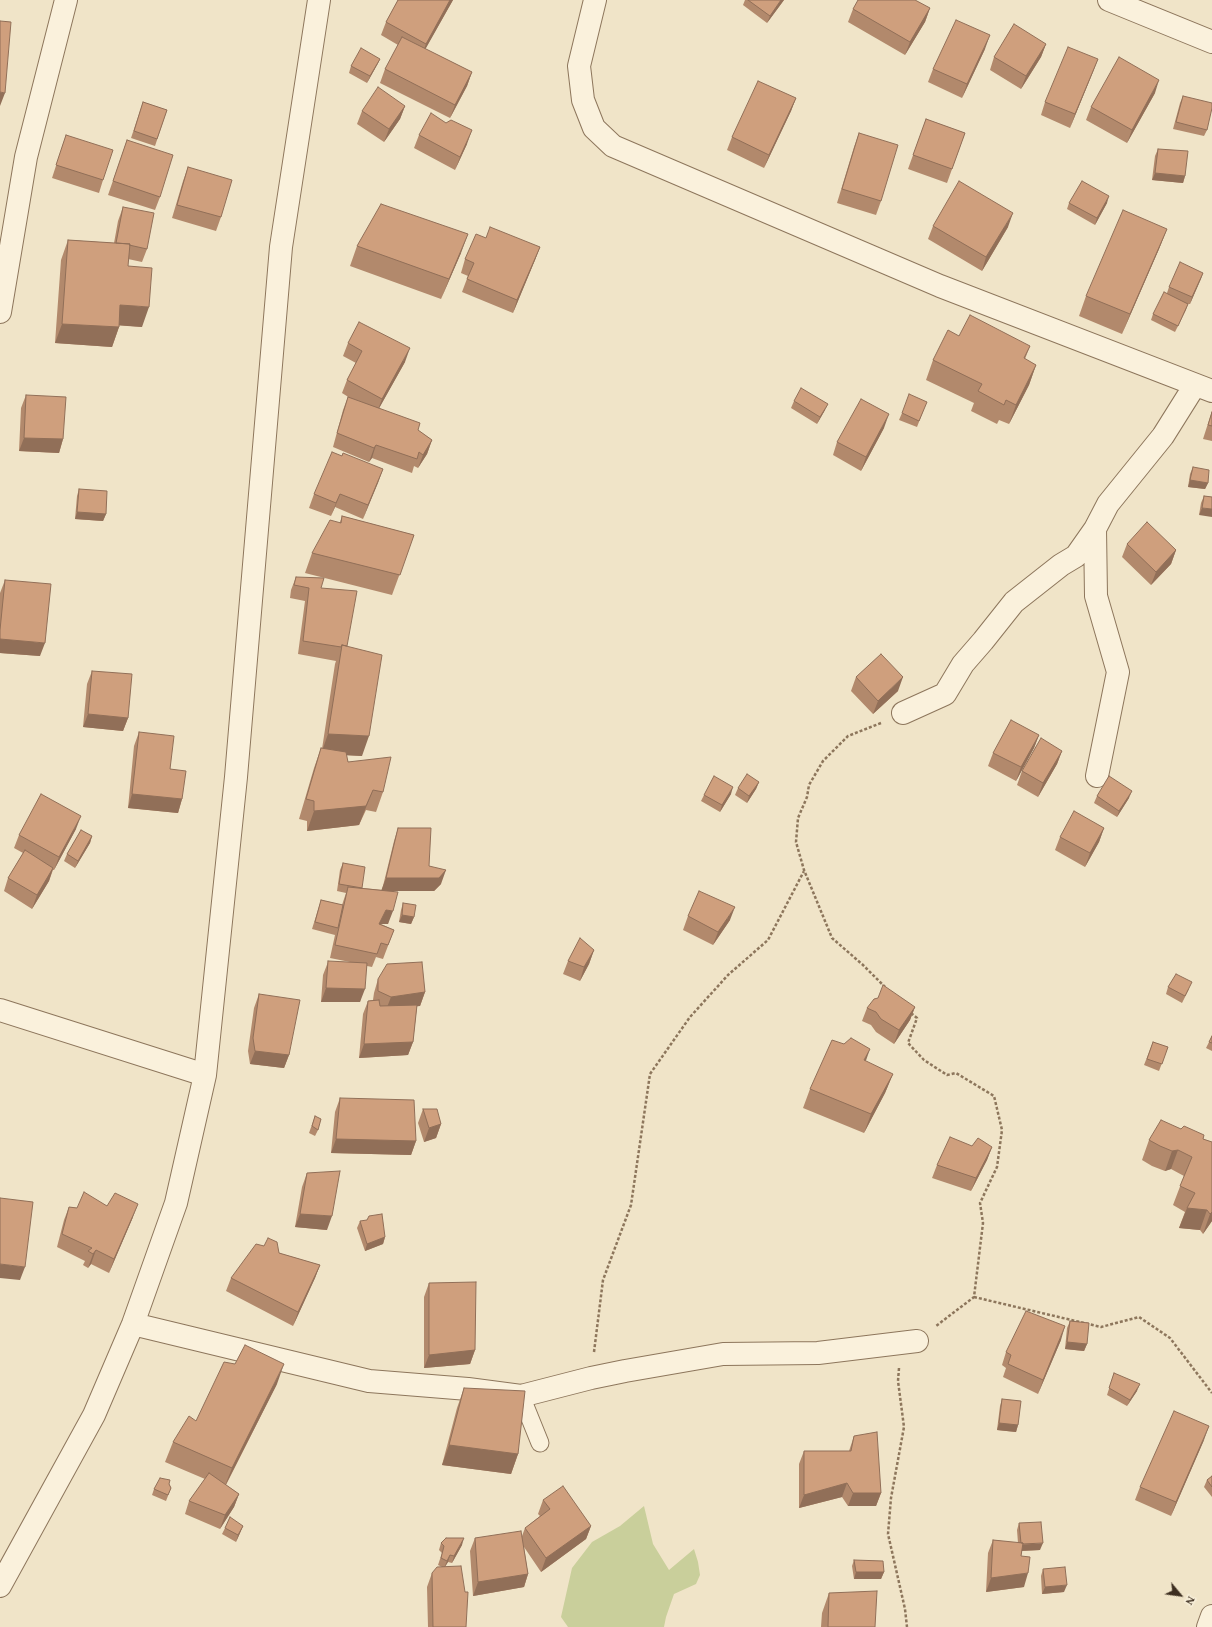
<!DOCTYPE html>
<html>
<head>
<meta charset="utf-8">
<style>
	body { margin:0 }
	#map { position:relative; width:1212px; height:1627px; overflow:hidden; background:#f0e4c8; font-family:"Times New Roman",serif }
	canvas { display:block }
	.north { position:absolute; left:1160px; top:1575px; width:40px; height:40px; -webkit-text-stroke:3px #f7eed8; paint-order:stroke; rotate:119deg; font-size:11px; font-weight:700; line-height:16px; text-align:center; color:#3d2e20 }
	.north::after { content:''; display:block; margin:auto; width:14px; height:18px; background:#3d2e20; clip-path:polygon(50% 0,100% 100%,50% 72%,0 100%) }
</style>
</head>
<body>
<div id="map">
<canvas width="1212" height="1627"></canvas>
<div class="north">N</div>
</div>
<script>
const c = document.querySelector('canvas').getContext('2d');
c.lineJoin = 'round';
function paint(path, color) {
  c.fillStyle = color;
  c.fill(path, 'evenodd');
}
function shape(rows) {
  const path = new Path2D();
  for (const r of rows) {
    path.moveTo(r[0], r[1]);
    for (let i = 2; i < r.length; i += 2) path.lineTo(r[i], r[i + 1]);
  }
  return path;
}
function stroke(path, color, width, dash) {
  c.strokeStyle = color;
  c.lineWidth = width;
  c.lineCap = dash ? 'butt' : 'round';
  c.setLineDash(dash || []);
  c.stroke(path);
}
paint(shape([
	[644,1506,653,1544,669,1570,694,1549,698,1562,700,1575,696,1584,674,1594,666,1617,664,1627,568,1627,561,1617,572,1568,592,1542,620,1526]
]), '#c9cf9b');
const lane = shape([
	[521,1396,540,1443]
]);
const street = shape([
	[595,0,579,66,583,100,594,128,613,146,940,286,1212,391],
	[1109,0,1212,42],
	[0,312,26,157,66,0],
	[1095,529,1096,596,1118,672,1097,776],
	[903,713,945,694,963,664,983,641,1014,602,1061,565,1076,556,1095,529,1108,504,1163,436,1195,385],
	[0,1010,205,1075],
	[133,1324,369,1381,468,1389,521,1396,591,1378,625,1371,723,1354,818,1353,917,1341],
	[0,1586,94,1415,133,1324,176,1203,205,1075,236,777,281,247,319,0],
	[1208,1627,1212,1616]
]);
stroke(lane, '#8d765c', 19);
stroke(street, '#8d765c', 24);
stroke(shape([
	[881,723,848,736,823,761,809,785,807,797,798,818,796,842,804,870,832,938,863,965,885,987],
	[911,1013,917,1018,908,1043,924,1060,947,1075,956,1073,994,1096,1002,1130,997,1167,980,1203,983,1223,974,1297,936,1326],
	[974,1297,1101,1327,1139,1317,1170,1338,1212,1393],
	[594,1352,603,1280,631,1205,650,1074,690,1017,728,975,768,940,804,871],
	[899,1368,898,1381,904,1427,891,1498,888,1534,905,1609,907,1627]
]), '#8d765c', 2.5, [3, 2]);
stroke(lane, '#faf1dc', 17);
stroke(street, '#faf1dc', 22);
paint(shape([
	[398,0,453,0,425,49,472,72,467,86,450,118,380,83,385,69,398,45,381,35,386,22],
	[745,0,784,0,767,23,743,5],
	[930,8,925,22,905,55,848,22,853,9],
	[1046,44,1041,57,1021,89,990,70,994,57],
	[985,49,962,98,928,82,933,69],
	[380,59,377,65,367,83,349,73,351,66],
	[1098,59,1070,128,1041,115,1045,102],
	[1155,93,1127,143,1086,120,1091,107],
	[1183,96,1207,130,1204,136,1173,129,1180,103],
	[796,98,791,111,764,168,727,150,732,137],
	[143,102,167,110,155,146,131,138],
	[405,106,400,119,384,142,357,124,362,111],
	[926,119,965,133,947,183,908,169],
	[446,123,467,144,455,170,414,148,419,135],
	[859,133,881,201,876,215,837,203,854,147],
	[66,135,103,180,99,193,52,178],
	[127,140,160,197,155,210,108,195],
	[1158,149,1185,176,1183,183,1152,180,1155,156],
	[188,167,221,217,216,231,172,218,183,181],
	[1069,203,1107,203,1095,225,1067,209],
	[123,207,147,249,142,262,128,259,128,266,142,327,119,325,119,327,112,347,55,343,61,260,68,240,114,243,118,221],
	[933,226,1008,227,982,271,928,239],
	[1167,229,1159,249,1122,334,1079,316,1086,296],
	[486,238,540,247,535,260,513,313,462,292,468,276,461,273,465,259],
	[357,246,461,253,441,299,350,266],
	[1203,273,1190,304,1188,304,1186,310,1175,332,1151,320,1153,314,1167,293,1169,287],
	[959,336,1030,346,1025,359,1036,365,1029,385,1009,424,999,420,997,424,971,411,974,403,926,380,933,360],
	[348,343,405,362,379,408,418,430,432,440,427,454,418,468,414,466,412,473,372,458,369,462,333,447,343,410,348,397,350,398,342,393,347,380,356,363,343,356],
	[26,395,63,439,59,453,19,451,21,408],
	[794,401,825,410,817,424,791,408],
	[924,409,917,427,899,420,902,413],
	[1212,411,1212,441,1203,439],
	[884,428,861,471,833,455,837,442],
	[342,456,383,469,363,519,335,507,331,516,309,508,314,494],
	[1193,467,1208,483,1205,489,1188,487,1190,474],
	[79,489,106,514,103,521,75,519,77,496],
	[1204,496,1212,497,1199,515,1201,503],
	[342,516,414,535,392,595,305,573,312,553,340,522],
	[1127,544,1176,550,1171,564,1151,585,1122,557],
	[296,577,321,588,347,646,362,756,346,755,348,762,383,792,376,812,366,810,359,825,307,831,307,821,299,819,314,768,321,748,322,749,335,664,336,661,298,654,305,601,290,598,291,590],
	[5,580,40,656,0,653,0,593],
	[92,671,128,718,123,731,83,727,87,684],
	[856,677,898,691,873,714,851,691],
	[139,732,182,799,178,813,128,808,134,746],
	[1039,735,1034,748,1016,781,988,766,993,753],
	[1062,751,1057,764,1038,797,1017,785,1022,771],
	[759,782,756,789,747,803,735,795,738,788],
	[731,794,720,812,701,801,704,795],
	[1097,796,1129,798,1117,817,1094,803],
	[398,828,429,866,441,884,434,891,394,891,388,924,381,924,394,930,383,959,376,957,372,967,367,966,360,1002,321,1002,323,975,328,962,350,962,330,958,335,935,312,929,321,900,342,905,346,893,337,891,340,870,343,863,362,888,382,890,394,841],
	[1104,828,1099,842,1085,867,1055,850,1060,837],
	[76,829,54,870,53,870,49,881,32,909,4,891,8,878,23,853,14,848,19,835],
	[92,836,90,843,75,868,64,861,67,854],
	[403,903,414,917,411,924,399,922,401,910],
	[688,916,730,920,713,945,683,930],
	[594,950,589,964,580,981,563,974,568,961],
	[378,979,425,992,420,1006,417,1006,413,1042,408,1055,359,1058,363,1014,368,1001,373,1000,374,993],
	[1168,987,1189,989,1182,1003,1166,994],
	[259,994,289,1055,284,1068,250,1064,248,1051,254,1008],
	[915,1007,910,1020,894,1044,876,1032,871,1025,862,1021,867,1008],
	[1212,1036,1212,1051,1206,1048],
	[1153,1042,1168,1047,1159,1071,1144,1065],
	[893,1074,885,1093,864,1133,803,1108,810,1089],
	[340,1098,416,1141,411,1155,331,1153,335,1112],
	[423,1109,441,1124,436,1138,424,1142,418,1123],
	[315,1116,318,1130,315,1136,309,1133],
	[1203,1139,1212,1142,1212,1221,1203,1234,1200,1230,1179,1228,1185,1212,1173,1205,1184,1176,1171,1169,1165,1171,1152,1166,1142,1160,1149,1140],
	[992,1147,987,1160,971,1191,932,1178,937,1165],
	[307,1173,327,1230,295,1227,302,1187],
	[107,1206,133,1217,109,1273,91,1264,88,1268,83,1265,85,1261,57,1247,64,1220,69,1207,77,1208],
	[360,1221,385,1237,383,1244,365,1251,357,1228],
	[279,1253,320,1265,315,1278,293,1326,226,1291,231,1278],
	[429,1283,475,1350,470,1364,424,1368,424,1297],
	[1070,1321,1087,1344,1084,1351,1065,1349,1067,1328],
	[1061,1340,1038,1394,1003,1377,1006,1368,1002,1365,1006,1352],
	[1114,1373,1137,1391,1127,1406,1107,1395],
	[277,1384,226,1485,239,1494,234,1507,220,1529,185,1514,189,1501,205,1479,165,1462,173,1442,196,1421],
	[464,1388,518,1454,511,1474,442,1465,457,1408],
	[1002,1399,1018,1425,1016,1432,997,1430,1000,1406],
	[854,1436,881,1493,876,1506,848,1506,842,1497,799,1508,799,1464,804,1451,849,1451],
	[1204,1440,1171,1516,1135,1500,1140,1487],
	[1212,1476,1212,1497,1204,1487,1207,1480],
	[169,1484,171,1488,166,1501,152,1495,154,1489],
	[543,1500,591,1526,586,1539,541,1572,524,1547,528,1574,524,1587,473,1596,470,1551,475,1538,522,1536,525,1528,540,1516,538,1514],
	[1019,1523,1040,1550,1022,1551,1021,1556,1024,1587,986,1592,988,1553,993,1540,1018,1543,1017,1530],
	[243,1526,240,1533,236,1542,222,1534,225,1528],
	[441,1543,462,1545,452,1563,448,1562,445,1567,466,1627,428,1627,427,1587,432,1573,442,1567,438,1565,442,1553,439,1550],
	[854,1560,884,1572,881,1579,854,1579,852,1566],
	[1043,1569,1064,1592,1042,1594,1041,1576],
	[829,1593,875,1627,821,1627,822,1613]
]), '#b2896c');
paint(shape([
	[450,0,453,0,421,57,426,44],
	[781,0,784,0,767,23,770,16],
	[930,8,925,22,905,55,910,42],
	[990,35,985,49,962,98,967,84],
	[1046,44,1041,57,1021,89,1026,76],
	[380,59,377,65,367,83,370,76],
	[1098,59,1093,72,1070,128,1075,114],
	[472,72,467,86,450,118,455,105],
	[1159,80,1155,93,1127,143,1132,130],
	[0,92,5,93,0,106],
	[796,98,791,111,764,168,769,155],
	[405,106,400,119,384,142,389,129],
	[472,130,467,144,455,170,460,157],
	[1155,173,1185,176,1183,183,1152,180],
	[1109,196,1107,203,1095,225,1097,218],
	[1013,213,1008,227,982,271,986,257],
	[1167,229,1159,249,1122,334,1130,314],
	[468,234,461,253,441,299,449,279],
	[540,247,535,260,513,313,517,300],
	[1203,273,1201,279,1190,304,1192,297],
	[120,305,149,307,142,327,113,325],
	[62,324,119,327,112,347,55,343],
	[410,348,405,362,377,412,382,399],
	[1036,365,1029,385,1009,424,1016,405],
	[828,404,825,410,817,424,820,417],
	[889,414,884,428,861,471,866,457],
	[24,438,63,439,59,453,19,451],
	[432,440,427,454,418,468,423,455],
	[376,445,372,458,369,462,374,448],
	[383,469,378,483,363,519,368,505],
	[1190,480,1208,483,1205,489,1188,487],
	[340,494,335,507,331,516,336,503],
	[1202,508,1212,509,1212,517,1199,515],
	[77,512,106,514,103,521,75,519],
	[1176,550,1171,564,1151,585,1156,572],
	[0,639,45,643,40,656,0,653],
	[903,677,898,691,873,714,878,701],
	[88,714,128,718,123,731,83,727],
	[328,734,369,736,362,756,321,754],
	[1039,735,1034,748,1016,781,1021,767],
	[1062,751,1057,764,1038,797,1043,783],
	[759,782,756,789,747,803,749,796],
	[733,787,731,794,720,812,722,805],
	[373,790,359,825,307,831,314,811],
	[1132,791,1129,798,1117,817,1119,811],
	[132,794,182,799,178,813,128,808],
	[81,816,76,829,54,870,59,857],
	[1104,828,1099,842,1085,867,1090,853],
	[92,836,90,843,75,868,78,861],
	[53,868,49,881,32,909,37,895],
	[446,870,441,884,434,891,381,891,386,878],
	[735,907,730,920,713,945,718,932],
	[386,910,393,911,388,924,381,924,374,937,379,924],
	[402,915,414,917,411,924,399,922],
	[594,950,589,964,580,981,584,967],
	[326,988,365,989,360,1002,321,1002],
	[425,992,420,1006,386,1010,391,997],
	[915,1007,910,1020,894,1044,899,1030],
	[413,1042,408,1055,359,1058,364,1044],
	[870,1049,863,1069,864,1060],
	[255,1051,289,1055,284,1068,250,1064],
	[893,1074,885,1093,864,1133,871,1114],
	[441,1124,436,1138,424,1142,429,1128],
	[336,1139,416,1141,411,1155,331,1153],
	[992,1147,987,1160,971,1191,976,1178],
	[1178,1150,1171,1169,1165,1171,1172,1151],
	[138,1204,133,1217,109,1273,114,1259],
	[1187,1208,1207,1210,1200,1230,1179,1228],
	[1212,1212,1212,1221,1203,1234,1210,1214],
	[300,1214,332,1216,327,1230,295,1227],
	[385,1237,383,1244,365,1251,367,1244],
	[96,1250,91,1264,88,1268,93,1254],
	[0,1264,25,1267,20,1280,0,1278],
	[320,1265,315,1278,293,1326,298,1312],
	[1065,1326,1061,1340,1038,1394,1043,1380],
	[1067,1342,1087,1344,1084,1351,1065,1349],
	[475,1350,470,1364,424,1368,429,1355],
	[284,1364,277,1384,224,1488,232,1468],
	[1140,1384,1137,1391,1127,1406,1130,1400],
	[999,1423,1018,1425,1016,1432,997,1430],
	[1209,1426,1204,1440,1171,1516,1176,1502],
	[449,1445,518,1454,511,1474,442,1465],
	[847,1483,842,1497,799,1508,804,1495],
	[853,1493,881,1493,876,1506,848,1506],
	[239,1494,234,1507,220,1529,225,1515],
	[243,1526,240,1533,236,1542,238,1535],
	[591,1526,586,1539,541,1572,546,1558],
	[464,1538,462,1545,452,1563,454,1556],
	[1043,1543,1040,1550,1018,1551,1021,1545],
	[450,1555,448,1562,444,1568,447,1561],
	[856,1572,884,1572,881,1579,854,1579],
	[1028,1573,1024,1587,986,1592,991,1578],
	[528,1574,524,1587,473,1596,478,1582],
	[1067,1585,1064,1592,1042,1594,1045,1587]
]), '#916f58');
const building = shape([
	[398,0,450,0,426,44,386,22,398,0],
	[748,0,781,0,770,16,748,0],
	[858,0,915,0,930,8,910,42,853,9,858,0],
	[956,20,990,35,967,84,933,69,956,20],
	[0,21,11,22,5,93,0,92,0,21],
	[1014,24,1046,44,1026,76,994,57,1014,24],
	[402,37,472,72,455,105,385,69,402,37],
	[1068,47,1098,59,1075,114,1045,102,1068,47],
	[361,48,380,59,370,76,351,66,361,48],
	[1119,57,1159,80,1132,130,1091,107,1119,57],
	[758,81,796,98,769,155,732,137,758,81],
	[378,87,405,106,389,129,362,111,378,87],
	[1183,96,1212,103,1212,108,1207,130,1176,122,1183,96],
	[143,102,167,110,157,139,134,131,143,102],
	[431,113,446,123,451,120,472,130,460,157,419,135,431,113],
	[926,119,965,133,952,169,913,155,926,119],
	[859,133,898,145,881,201,842,189,859,133],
	[66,135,113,150,103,180,56,165,66,135],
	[127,140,173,155,160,197,113,181,127,140],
	[1158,149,1188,151,1185,176,1155,173,1158,149],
	[188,167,232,180,221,217,177,205,188,167],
	[959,181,1013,213,986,257,933,226,959,181],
	[1082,181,1109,196,1097,218,1069,203,1082,181],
	[381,204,468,234,449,279,357,246,381,204],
	[123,207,154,213,147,249,129,245,130,244,116,243,123,207],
	[1123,210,1167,229,1130,314,1086,296,1123,210],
	[490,227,540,247,517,300,467,279,474,263,465,259,476,234,486,238,490,227],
	[68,240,130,244,128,266,152,268,149,307,120,305,119,327,62,324,68,240],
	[1180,262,1203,273,1192,297,1169,287,1180,262],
	[1164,292,1188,304,1178,326,1153,314,1164,292],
	[970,315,1030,346,1024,358,1036,365,1016,405,1006,400,1004,405,978,391,982,384,933,360,948,330,959,336,970,315],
	[359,322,410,348,382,399,347,380,362,351,348,343,359,322],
	[801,388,828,404,820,417,794,401,801,388],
	[909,394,927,402,919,421,902,413,909,394],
	[26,395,66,397,63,439,24,438,26,395],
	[348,397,420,423,418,430,432,440,423,455,419,452,417,459,376,445,374,448,337,433,348,397],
	[861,399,889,414,866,457,837,442,861,399],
	[1212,412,1212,426,1208,425,1212,412],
	[332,452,342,456,343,453,383,469,368,505,340,494,336,503,314,494,332,452],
	[1193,467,1209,470,1208,483,1190,480,1193,467],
	[79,489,107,491,106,514,77,512,79,489],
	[1204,496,1212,497,1212,509,1202,508,1204,496],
	[342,516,414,535,400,575,312,553,330,520,341,523,342,516],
	[1147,522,1176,550,1156,572,1127,544,1147,522],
	[296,577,324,578,321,588,357,591,347,646,342,645,341,647,303,641,309,588,294,585,296,577],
	[5,580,51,584,45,643,0,639,0,630,5,580],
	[342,645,382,655,369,736,328,734,342,645],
	[881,654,903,677,878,701,856,677,881,654],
	[92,671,132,674,128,718,88,714,92,671],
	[1011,720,1039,735,1021,767,993,753,1011,720],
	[139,732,174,736,170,769,186,771,182,799,132,794,139,732],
	[1041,738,1062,751,1043,783,1022,771,1041,738],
	[321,748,346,752,348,762,391,757,383,792,373,790,366,806,314,811,314,801,306,799,321,748],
	[747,774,759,782,749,796,738,788,747,774],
	[714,776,733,787,722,805,704,795,714,776],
	[1109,776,1132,791,1119,811,1097,796,1109,776],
	[41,794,81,816,59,857,19,835,41,794],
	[1074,811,1104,828,1090,853,1060,837,1074,811],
	[398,828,431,828,429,866,446,870,439,878,386,878,398,828],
	[81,830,92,836,78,861,67,854,81,830],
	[25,850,53,868,37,895,8,878,25,850],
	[343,863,365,867,362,888,339,884,343,863],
	[348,887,398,892,393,911,386,910,379,924,394,930,388,945,381,943,377,954,335,945,348,887],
	[699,891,735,907,718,932,688,916,699,891],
	[321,900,343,905,338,928,315,922,321,900],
	[403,903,416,905,414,917,402,915,403,903],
	[580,938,594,950,584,967,568,961,580,938],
	[328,961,367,963,365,989,326,988,328,961],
	[422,962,425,992,391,997,378,991,378,979,387,964,422,962],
	[1176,974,1192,982,1185,996,1168,987,1176,974],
	[883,985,915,1007,899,1030,881,1019,876,1012,867,1008,874,999,878,998,883,985],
	[259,994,300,1000,289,1055,255,1051,253,1038,259,994],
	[379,1000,380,1006,417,1005,413,1042,364,1044,368,1001,379,1000],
	[1212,1036,1212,1043,1209,1042,1212,1036],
	[851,1038,870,1049,864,1060,893,1074,871,1114,810,1089,832,1040,844,1044,851,1038],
	[1153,1042,1168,1047,1162,1064,1147,1059,1153,1042],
	[340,1098,414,1100,416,1141,336,1139,340,1098],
	[423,1109,437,1109,441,1124,429,1128,423,1109],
	[315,1116,321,1119,318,1130,312,1126,315,1116],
	[1161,1120,1181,1129,1184,1126,1204,1135,1203,1139,1212,1142,1212,1212,1210,1214,1207,1210,1187,1208,1195,1193,1180,1186,1192,1157,1178,1150,1172,1151,1160,1146,1149,1140,1161,1120],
	[950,1137,972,1146,978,1138,992,1147,976,1178,937,1165,950,1137],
	[340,1171,332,1216,300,1214,307,1173,340,1171],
	[84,1192,107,1206,115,1193,138,1204,114,1259,96,1250,93,1254,88,1251,92,1248,62,1234,69,1207,77,1208,84,1192],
	[0,1198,33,1202,25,1267,0,1264,0,1198],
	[382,1214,385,1237,367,1244,360,1221,367,1220,369,1216,382,1214],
	[268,1238,277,1242,279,1253,320,1265,298,1312,231,1278,256,1244,264,1246,268,1238],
	[476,1282,475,1350,429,1355,429,1283,476,1282],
	[1026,1311,1065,1326,1043,1380,1008,1364,1011,1355,1006,1352,1026,1311],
	[1070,1321,1089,1323,1087,1344,1067,1342,1070,1321],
	[245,1345,284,1364,232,1468,173,1442,189,1416,196,1421,224,1362,235,1364,245,1345],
	[1114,1373,1140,1384,1130,1400,1109,1388,1114,1373],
	[464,1388,525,1391,518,1454,449,1445,464,1388],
	[1002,1399,1021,1401,1018,1425,999,1423,1002,1399],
	[1174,1411,1209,1426,1176,1502,1140,1487,1174,1411],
	[877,1432,881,1493,853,1493,847,1483,804,1495,804,1451,851,1451,854,1436,877,1432],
	[209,1473,239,1494,225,1515,189,1501,209,1473],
	[1212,1476,1212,1487,1207,1480,1212,1476],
	[160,1478,170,1480,169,1484,171,1488,168,1495,154,1489,160,1478],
	[563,1486,591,1526,546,1558,525,1528,550,1509,543,1500,563,1486],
	[230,1517,243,1526,238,1535,225,1528,230,1517],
	[1041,1522,1043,1543,1023,1544,1023,1543,1021,1543,1019,1523,1041,1522],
	[521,1531,528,1574,478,1582,475,1538,521,1531],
	[446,1538,464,1538,454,1556,450,1555,447,1561,441,1558,444,1546,441,1543,446,1538],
	[993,1540,1023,1543,1021,1556,1030,1557,1028,1573,991,1578,993,1540],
	[854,1560,883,1561,884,1572,856,1572,854,1560],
	[461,1566,465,1592,468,1592,466,1627,433,1627,432,1573,437,1567,461,1566],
	[1065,1567,1067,1585,1045,1587,1043,1569,1065,1567],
	[877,1591,875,1627,828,1627,829,1593,877,1591]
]);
paint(building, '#cf9f7d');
stroke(building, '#916f58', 1);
</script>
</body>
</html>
